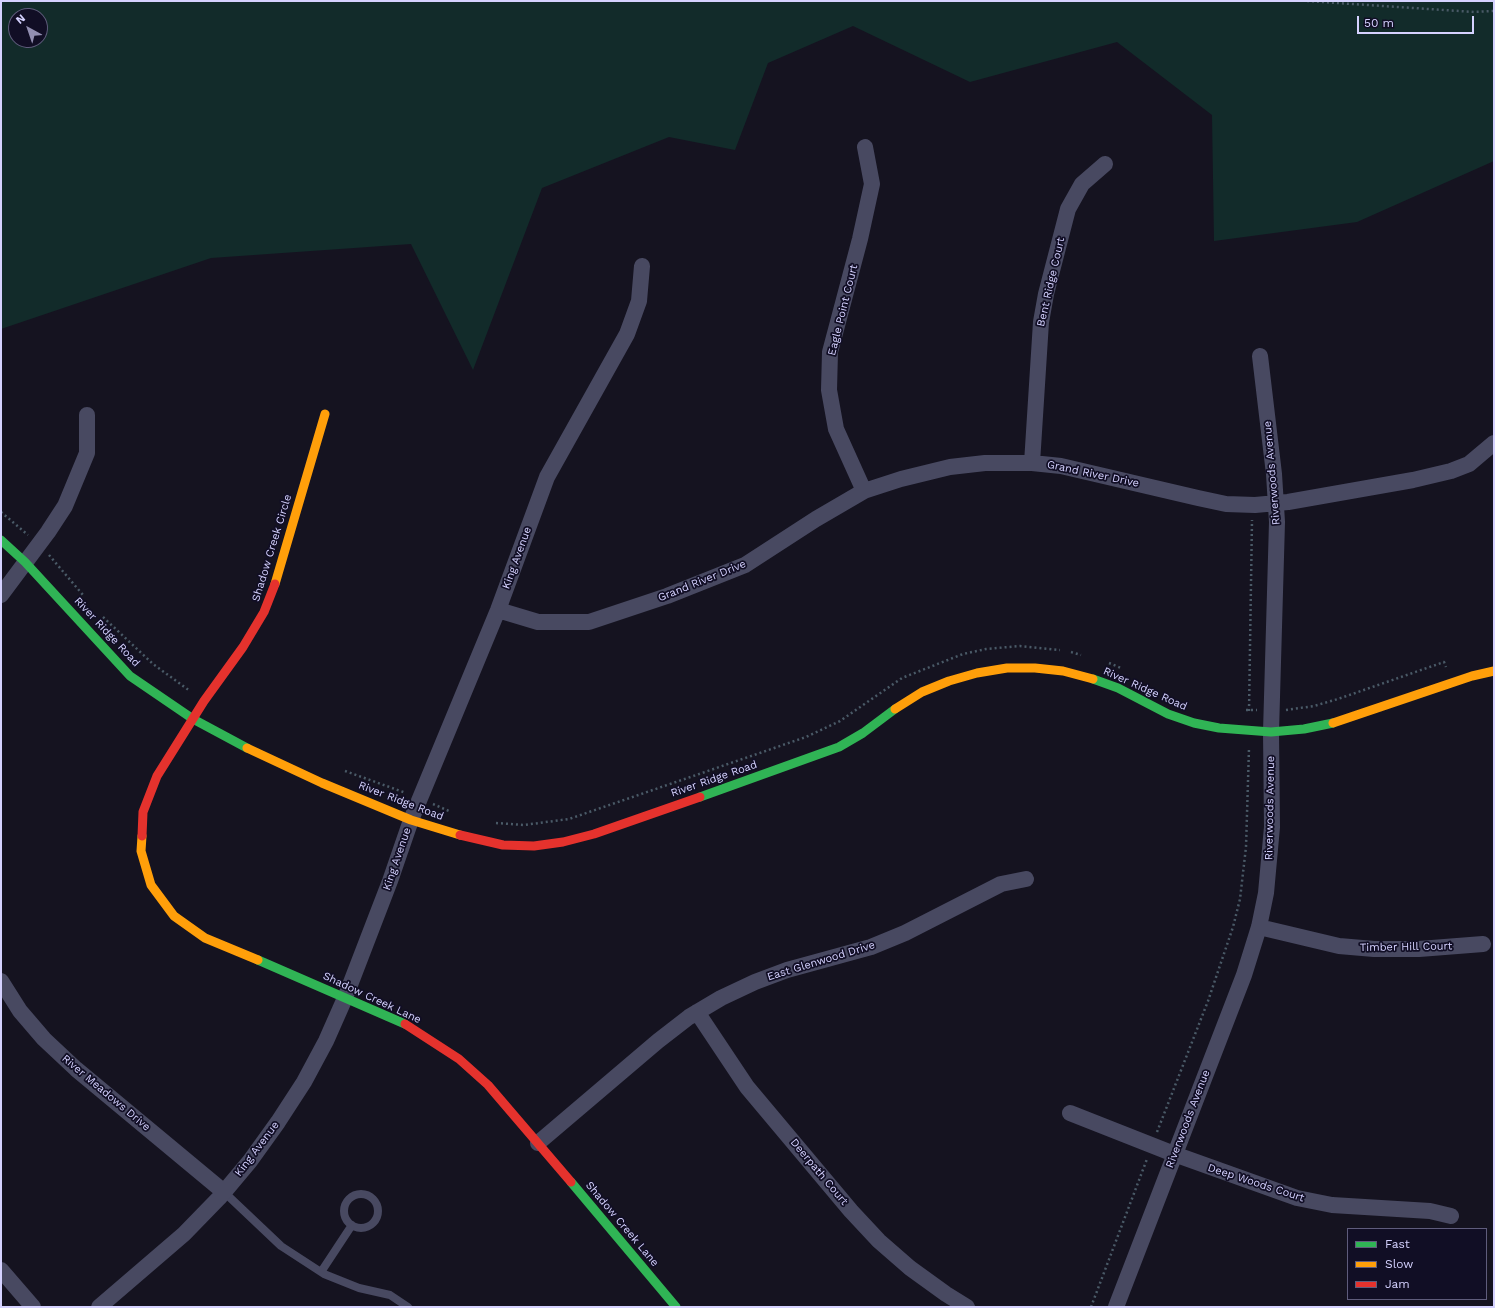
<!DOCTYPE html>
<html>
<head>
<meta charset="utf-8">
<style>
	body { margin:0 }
	#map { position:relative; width:1495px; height:1308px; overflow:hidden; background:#151320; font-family:"Work Sans",sans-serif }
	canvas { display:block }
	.frame { position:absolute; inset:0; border:2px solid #d5d2ff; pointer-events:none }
	.legend { position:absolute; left:1347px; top:1228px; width:140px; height:72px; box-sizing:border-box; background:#110e25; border:1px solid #5f5c7c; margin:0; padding:5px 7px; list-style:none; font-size:12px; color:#d5d2ff }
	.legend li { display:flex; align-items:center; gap:8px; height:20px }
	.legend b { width:20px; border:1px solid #5f5c7c }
	.north { position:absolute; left:8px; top:8px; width:40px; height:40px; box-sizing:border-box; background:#110e25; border:1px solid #5f5c7c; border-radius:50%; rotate:320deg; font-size:11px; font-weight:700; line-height:16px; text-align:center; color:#d5d2ff }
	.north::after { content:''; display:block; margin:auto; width:14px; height:18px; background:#928fb1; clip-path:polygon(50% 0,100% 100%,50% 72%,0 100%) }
	.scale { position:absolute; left:1357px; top:16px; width:117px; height:18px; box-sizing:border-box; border:2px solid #d5d2ff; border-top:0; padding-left:5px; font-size:12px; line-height:14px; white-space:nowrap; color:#d5d2ff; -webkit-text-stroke:3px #110e25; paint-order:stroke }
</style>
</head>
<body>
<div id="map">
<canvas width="1495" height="1308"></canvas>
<div class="frame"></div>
<ul class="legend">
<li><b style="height:5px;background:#30b455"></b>Fast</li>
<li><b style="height:5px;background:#ff9f0a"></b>Slow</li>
<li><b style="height:5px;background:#e5322d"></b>Jam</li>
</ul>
<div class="north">N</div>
<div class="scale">50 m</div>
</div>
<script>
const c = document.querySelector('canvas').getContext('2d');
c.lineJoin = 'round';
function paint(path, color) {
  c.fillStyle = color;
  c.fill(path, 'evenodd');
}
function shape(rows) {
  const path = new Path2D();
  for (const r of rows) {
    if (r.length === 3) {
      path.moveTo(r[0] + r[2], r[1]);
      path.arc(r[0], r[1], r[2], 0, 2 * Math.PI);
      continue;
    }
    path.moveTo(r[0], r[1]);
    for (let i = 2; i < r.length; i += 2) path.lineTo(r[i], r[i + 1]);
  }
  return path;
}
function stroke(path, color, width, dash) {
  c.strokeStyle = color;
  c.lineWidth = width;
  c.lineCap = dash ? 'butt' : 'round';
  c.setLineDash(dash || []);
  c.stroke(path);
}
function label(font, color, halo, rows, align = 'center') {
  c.font = font + ' "Work Sans",sans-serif';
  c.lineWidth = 3.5;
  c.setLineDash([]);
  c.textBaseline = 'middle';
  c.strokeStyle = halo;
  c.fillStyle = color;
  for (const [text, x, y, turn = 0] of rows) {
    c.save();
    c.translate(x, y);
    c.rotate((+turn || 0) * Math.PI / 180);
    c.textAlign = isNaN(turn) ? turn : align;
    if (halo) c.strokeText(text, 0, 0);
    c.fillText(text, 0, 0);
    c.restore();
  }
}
paint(shape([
	[1,1,1494,1,1494,161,1357,222,1214,241,1212,115,1117,42,970,82,853,26,768,63,735,150,669,137,542,188,473,370,411,244,211,258,1,329],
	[16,16,40,16,40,40,16,40]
]), '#122b2a');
stroke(shape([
	[1307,1,1474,12,1494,11],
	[1,512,28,535],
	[49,555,83,595],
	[103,617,153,664,190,691],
	[1071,652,1081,655],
	[1109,663,1121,668],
	[1246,710,1257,710],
	[1286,710,1314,706,1338,699,1444,662,1446,667],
	[1249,711,1252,520],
	[345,771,406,793],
	[433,804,449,811],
	[496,823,524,825,569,819,806,737,840,721,902,678,963,654,986,649,1020,646,1060,650],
	[1157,1132,1208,1001,1233,927,1240,899,1246,847,1249,748],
	[1091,1307,1147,1159]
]), '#4a5a67', 2.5, [2, 3]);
stroke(shape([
	[224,1192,281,1246,324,1274,359,1288,390,1295,408,1307],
	[361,1211,17],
	[321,1272,352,1225]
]), '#484961', 8);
stroke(shape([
	[1032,463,1041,322,1046,294,1068,209,1082,184,1105,164],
	[864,491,836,429,829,390,830,352,860,239,872,184,865,147],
	[1,595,48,532,65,506,87,453,87,415],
	[498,610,538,622,589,622,667,596,745,565,816,519,864,491,901,479,950,467,985,463,1032,463,1061,466,1198,498,1226,504,1255,505,1288,502,1413,480,1451,471,1469,464,1494,443],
	[1259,927,1339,946,1374,949,1419,949,1483,944],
	[1,981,20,1011,44,1039,76,1069,224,1192],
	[697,1012,747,1087,851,1211,879,1241,910,1268,946,1294,967,1307],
	[1070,1113,1174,1154,1297,1198,1332,1205,1430,1211,1451,1216],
	[538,1143,658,1041,689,1017,721,998,755,982,787,970,871,947,905,933,1001,884,1026,879],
	[1,1270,33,1307],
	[99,1307,184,1234,219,1198,250,1161,278,1122,304,1082,326,1041,345,998,390,881,411,820,498,610,547,477,627,334,639,301,642,266],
	[1116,1307,1244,975,1259,927,1266,893,1272,827,1271,732,1277,522,1274,474,1260,356]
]), '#484961', 16);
stroke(shape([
	[1,540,25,562,130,676,193,719,247,748],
	[1093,679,1118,688,1168,714,1194,723,1219,728,1271,732,1304,729,1333,723],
	[700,797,839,747,863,733,895,709],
	[258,960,405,1024],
	[571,1182,676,1307]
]), '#30b455', 9);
stroke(shape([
	[275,584,325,414],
	[895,709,922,692,949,681,977,673,1007,668,1035,668,1063,671,1093,679],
	[1333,723,1472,676,1494,671],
	[247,748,322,783,411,820,460,835],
	[142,836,141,851,151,885,174,916,205,938,258,960]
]), '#ff9f0a', 9);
stroke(shape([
	[460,835,503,845,534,846,563,842,594,834,700,797],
	[142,836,143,812,157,776,204,701,243,647,264,612,275,584],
	[405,1024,459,1059,488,1085,571,1182]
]), '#e5322d', 9);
label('11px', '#d5d2ff', '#110e25', [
	["Bent Ridge Court",1051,282,-77],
	["Eagle Point Court",843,310,-76],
	["Riverwoods Avenue",1272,473,-95],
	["Grand River Drive",1093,474,12],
	["Shadow Creek Circle",272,548,-73],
	["King Avenue",517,558,-70],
	["Grand River Drive",702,581,-22],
	["River Ridge Road",107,632,47],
	["River Ridge Road",1145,689,24],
	["River Ridge Road",714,779,-19],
	["River Ridge Road",401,801,21],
	["Riverwoods Avenue",1270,808,-89],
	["King Avenue",397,859,-71],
	["Timber Hill Court",1406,947,-1],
	["East Glenwood Drive",821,961,-17],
	["Shadow Creek Lane",372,998,25],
	["River Meadows Drive",106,1093,40],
	["Riverwoods Avenue",1188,1119,-69],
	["King Avenue",257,1149,-53],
	["Deerpath Court",819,1172,50],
	["Deep Woods Court",1256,1183,18],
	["Shadow Creek Lane",622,1224,50]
]);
</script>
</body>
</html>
